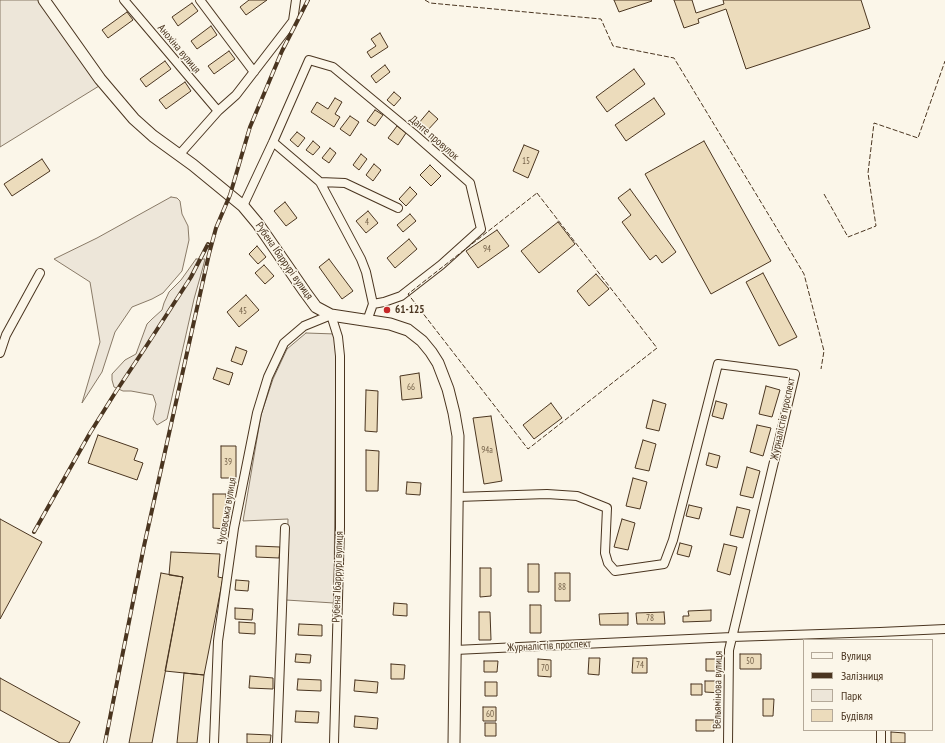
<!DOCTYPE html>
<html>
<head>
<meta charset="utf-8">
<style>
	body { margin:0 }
	#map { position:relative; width:945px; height:743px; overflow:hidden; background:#fbf6e9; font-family:"PT Sans Narrow",sans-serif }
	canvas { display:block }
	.legend { position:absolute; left:803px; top:639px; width:130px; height:92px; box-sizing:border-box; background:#fbf6e9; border:1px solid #b4a999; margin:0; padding:5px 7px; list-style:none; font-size:12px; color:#4a3520 }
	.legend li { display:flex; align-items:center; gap:8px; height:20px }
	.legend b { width:20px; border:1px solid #b4a999 }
</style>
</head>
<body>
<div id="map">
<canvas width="945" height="743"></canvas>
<ul class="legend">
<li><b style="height:5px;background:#fbf6e9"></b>Вулиця</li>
<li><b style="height:5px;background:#4a3520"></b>Залізниця</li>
<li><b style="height:11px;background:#ede6d9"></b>Парк</li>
<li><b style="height:11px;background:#ecdcbc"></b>Будівля</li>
</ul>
</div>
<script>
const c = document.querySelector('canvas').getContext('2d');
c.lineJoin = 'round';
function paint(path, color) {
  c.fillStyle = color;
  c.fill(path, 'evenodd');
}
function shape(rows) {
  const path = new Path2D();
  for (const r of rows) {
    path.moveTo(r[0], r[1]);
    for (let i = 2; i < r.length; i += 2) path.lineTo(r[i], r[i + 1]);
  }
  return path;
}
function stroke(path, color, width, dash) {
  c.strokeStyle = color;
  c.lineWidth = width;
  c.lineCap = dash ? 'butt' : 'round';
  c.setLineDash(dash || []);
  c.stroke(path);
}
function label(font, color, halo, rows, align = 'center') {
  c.font = font + ' "PT Sans Narrow",sans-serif';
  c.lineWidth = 3;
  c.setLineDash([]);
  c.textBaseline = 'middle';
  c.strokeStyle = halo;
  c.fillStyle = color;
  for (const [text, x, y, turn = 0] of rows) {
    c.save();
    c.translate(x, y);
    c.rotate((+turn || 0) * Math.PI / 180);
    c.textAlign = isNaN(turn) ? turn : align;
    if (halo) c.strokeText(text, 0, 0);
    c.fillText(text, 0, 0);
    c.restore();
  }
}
const green = shape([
	[0,0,40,0,99,86,0,147,0,0],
	[171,197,177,198,180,201,182,214,188,226,189,240,182,271,163,293,152,299,132,307,115,332,102,372,82,403,100,342,90,282,54,259,97,238,171,197],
	[196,259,205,259,203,267,194,299,167,419,157,425,153,419,156,404,153,395,131,391,123,391,114,387,112,380,112,374,125,360,136,354,147,324,152,319,162,310,164,303,169,292,181,280,196,259],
	[306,333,336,334,334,603,286,600,288,519,243,521,261,415,273,379,287,349,306,333]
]);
paint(green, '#ede6d9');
stroke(green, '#887966', 1);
const building = shape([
	[249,0,267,0,246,15,240,7,249,0],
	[614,0,651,0,652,1,619,12,614,0],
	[674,0,692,0,696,13,724,4,723,0,861,0,870,28,746,69,726,9,698,19,699,23,684,28,674,0],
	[192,3,198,11,178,26,172,17,192,3],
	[127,12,133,20,108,38,102,30,127,12],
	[211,26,217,35,197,49,191,41,211,26],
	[380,33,388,47,371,58,367,52,376,46,371,39,380,33],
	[229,51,235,59,214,74,208,66,229,51],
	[165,61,171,69,146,87,140,79,165,61],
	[385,65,390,72,376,83,371,76,385,65],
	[634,69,645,84,607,112,596,97,634,69],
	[185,82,191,91,166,109,159,100,185,82],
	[394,92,401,98,394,106,387,100,394,92],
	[335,98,342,102,335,114,340,117,334,127,311,112,317,102,328,109,335,98],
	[654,98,665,114,626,141,615,125,654,98],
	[375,110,383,115,375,126,367,121,375,110],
	[429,111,438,119,426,132,418,124,429,111],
	[350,116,359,122,350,136,340,129,350,116],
	[397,126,406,133,398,145,388,138,397,126],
	[297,132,305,138,298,147,290,140,297,132],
	[313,141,320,147,313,155,306,150,313,141],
	[704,141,771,261,711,294,645,174,704,141],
	[524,145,539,151,528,178,513,171,524,145],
	[330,148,336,153,329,163,322,158,330,148],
	[361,154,367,159,359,170,353,165,361,154],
	[42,159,50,171,12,196,4,184,42,159],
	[374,164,381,170,373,181,366,175,374,164],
	[430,165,441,176,431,186,420,175,430,165],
	[410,187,417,194,406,206,399,199,410,187],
	[630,189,676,252,662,263,656,255,650,260,622,222,631,215,618,198,630,189],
	[285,202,297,218,286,226,274,211,285,202],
	[368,211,378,223,366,233,356,221,368,211],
	[410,214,416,221,403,232,397,225,410,214],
	[558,222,575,244,539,273,521,251,558,222],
	[497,230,509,246,478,268,466,251,497,230],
	[409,239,417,249,395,268,387,258,409,239],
	[257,246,266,257,258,264,249,254,257,246],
	[329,259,353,291,342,299,319,267,329,259],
	[264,265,274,276,265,284,255,273,264,265],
	[763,273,797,337,779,346,746,282,763,273],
	[596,274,609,289,589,306,577,291,596,274],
	[246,295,259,310,239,327,227,312,246,295],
	[236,347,247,351,242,365,231,361,236,347],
	[217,368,233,373,229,385,213,379,217,368],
	[419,373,422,398,402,400,400,376,419,373],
	[766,386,780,390,772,417,759,414,766,386],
	[366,390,378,391,377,432,365,431,366,390],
	[653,400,666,404,659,431,646,428,653,400],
	[716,401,727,404,723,419,712,416,716,401],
	[551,403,562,418,534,439,523,425,551,403],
	[491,416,502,481,484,484,473,418,491,416],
	[757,425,771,428,763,456,750,452,757,425],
	[98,435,138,449,134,460,143,463,137,480,88,463,98,435],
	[643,440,656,444,649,471,635,468,643,440],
	[221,446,236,446,236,478,221,478,221,446],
	[366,450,379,451,378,491,366,491,366,450],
	[709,453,720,456,717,468,706,465,709,453],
	[747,467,760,471,753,498,740,495,747,467],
	[633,478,647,482,640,509,626,506,633,478],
	[407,482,421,483,420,495,406,494,407,482],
	[213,494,226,494,226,529,213,528,213,494],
	[689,505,702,508,699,519,686,516,689,505],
	[737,507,750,510,743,538,730,535,737,507],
	[0,519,42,542,0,619,0,519],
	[622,519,635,523,628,550,614,547,622,519],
	[680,543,692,546,689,557,677,554,680,543],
	[724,544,737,547,730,575,717,571,724,544],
	[256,546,280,547,279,558,256,557,256,546],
	[171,552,220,554,218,577,223,578,204,675,165,671,183,577,169,575,171,552],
	[528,564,539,564,539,592,528,592,528,564],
	[480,568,491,568,491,596,480,597,480,568],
	[161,573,183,577,152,743,129,743,161,573],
	[555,573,570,573,570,601,555,601,555,573],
	[236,580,249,581,248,591,235,590,236,580],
	[394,603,407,604,407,616,393,615,394,603],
	[530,605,541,605,541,633,530,633,530,605],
	[235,608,253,609,252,620,235,619,235,608],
	[711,610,711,621,683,622,683,616,689,616,688,611,711,610],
	[479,612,490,612,491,640,479,640,479,612],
	[664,612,665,624,637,624,636,613,664,612],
	[628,613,628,625,600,625,599,614,628,613],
	[239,622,255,623,255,634,239,633,239,622],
	[299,624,322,625,322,636,298,635,299,624],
	[296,654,311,655,310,663,295,662,296,654],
	[740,654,761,654,761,669,740,669,740,654],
	[589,658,600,658,599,675,588,674,589,658],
	[633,658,647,658,647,673,632,673,633,658],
	[538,659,551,660,551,677,538,676,538,659],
	[706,659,720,659,720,671,706,671,706,659],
	[484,661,498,661,497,672,484,672,484,661],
	[391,664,405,665,404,679,391,679,391,664],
	[184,673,204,675,197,743,177,743,184,673],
	[250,676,273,678,273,689,249,688,250,676],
	[0,678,80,722,69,743,60,743,0,710,0,678],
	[298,679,321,680,321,691,297,690,298,679],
	[355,680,378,682,377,693,354,691,355,680],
	[705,681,721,681,721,693,705,692,705,681],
	[485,682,497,682,497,696,485,696,485,682],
	[691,684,702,684,702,695,691,695,691,684],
	[763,699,774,699,773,716,763,716,763,699],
	[483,707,496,707,496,721,483,721,483,707],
	[296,711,319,712,318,723,295,722,296,711],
	[355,716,378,718,377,729,354,727,355,716],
	[696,720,714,720,714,731,696,731,696,720],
	[485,723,496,723,496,736,485,736,485,723],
	[891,732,905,733,905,743,891,743,891,732],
	[247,734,271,735,270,743,247,743,247,734]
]);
paint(building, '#ecdcbc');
stroke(building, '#4a3520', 1);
const minor = shape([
	[124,0,218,111],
	[200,0,254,72],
	[273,142,320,182,361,259,366,272,373,304,367,321],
	[179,155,218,111,236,95,293,21,296,0],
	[320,182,345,183,398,208],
	[243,206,273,142,309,60,333,67,414,134,470,183,481,229,441,265,401,296,384,302,373,304],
	[0,353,6,335,40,273],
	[457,497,547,494,577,496,607,508,605,553,608,563,615,571,664,564,673,540,718,364,795,374,729,650,728,743],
	[455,650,732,637,880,632,945,629],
	[881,730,881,743],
	[214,743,218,641,234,528,257,413,268,377,284,343,304,326,331,315,338,337,340,356,340,527,334,743],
	[277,743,285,528]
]);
const secondary = shape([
	[44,0,100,79,134,119,153,136,193,165,243,206,258,224,305,292,316,307,331,315,390,324,408,330,422,341,431,352,438,363,448,389,454,413,458,436,454,743]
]);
stroke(minor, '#4a3520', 10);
stroke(secondary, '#4a3520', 13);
stroke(minor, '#fbf6e9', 8);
stroke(secondary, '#fbf6e9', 11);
const rail = shape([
	[34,532,90,433,115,393,147,345,191,277,208,244],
	[105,743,144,546,209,254,216,228,230,195,250,127,282,51,308,0]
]);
stroke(rail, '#4a3520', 4);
stroke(rail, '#fbf6e9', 2.5, [8]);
stroke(shape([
	[425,0,430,3,601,19,613,46,674,58,779,232,804,274,824,351,821,369],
	[537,193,657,348,528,449,408,294,537,193],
	[824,194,848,237,876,226,868,173,874,123,918,138,945,61]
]), '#4a3520', 1, [5, 2]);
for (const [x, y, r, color] of [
	[387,310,4,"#c62828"]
]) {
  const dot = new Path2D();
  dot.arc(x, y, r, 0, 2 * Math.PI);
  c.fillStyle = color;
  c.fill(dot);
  stroke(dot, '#fbf6e9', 1.5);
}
label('9px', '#725f47', null, [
	["15",526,161],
	["4",367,222],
	["94",487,249],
	["45",243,311],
	["66",411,387],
	["94а",487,450],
	["39",228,462],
	["88",562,587],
	["78",650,618],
	["50",750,661],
	["74",640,665],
	["70",545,668],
	["60",490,714]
]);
label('11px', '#4a3520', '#fbf6e9', [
	["Анохіна вулиця",179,49,50],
	["Данте провулок",434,138,41],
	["Рубена Ібаррурі вулиця",284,261,55],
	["Журналістів проспект",783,419,-78],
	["Чусовська вулиця",227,511,-80],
	["Рубена Ібаррурі вулиця",338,577,-88],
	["Журналістів проспект",549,646,-3],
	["Вельямінова вулиця",718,690,-89]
]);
label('bold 11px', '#4a3520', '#fbf6e9', [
	["61-125",395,310]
], 'left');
</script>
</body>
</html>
